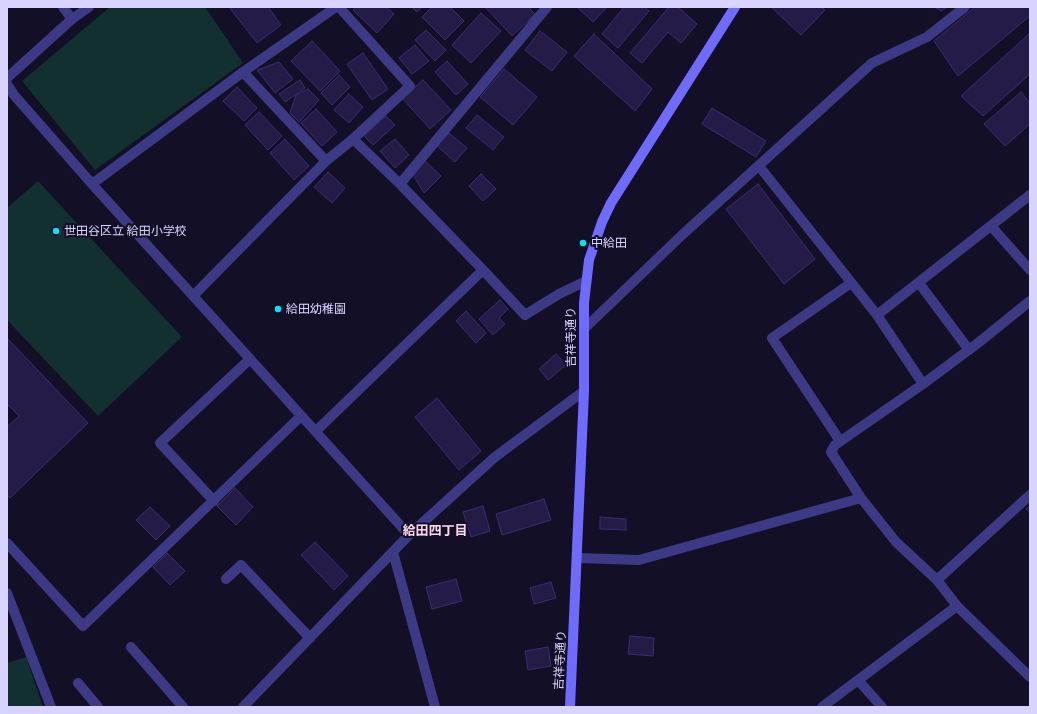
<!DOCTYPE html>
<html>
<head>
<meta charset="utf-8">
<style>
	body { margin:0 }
	#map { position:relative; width:1037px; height:714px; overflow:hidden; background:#130f26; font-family:Ubuntu,sans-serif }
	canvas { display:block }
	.frame { position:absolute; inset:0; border:8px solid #d9d4ff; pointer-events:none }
</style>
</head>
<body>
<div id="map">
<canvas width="1037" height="714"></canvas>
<div class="frame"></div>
</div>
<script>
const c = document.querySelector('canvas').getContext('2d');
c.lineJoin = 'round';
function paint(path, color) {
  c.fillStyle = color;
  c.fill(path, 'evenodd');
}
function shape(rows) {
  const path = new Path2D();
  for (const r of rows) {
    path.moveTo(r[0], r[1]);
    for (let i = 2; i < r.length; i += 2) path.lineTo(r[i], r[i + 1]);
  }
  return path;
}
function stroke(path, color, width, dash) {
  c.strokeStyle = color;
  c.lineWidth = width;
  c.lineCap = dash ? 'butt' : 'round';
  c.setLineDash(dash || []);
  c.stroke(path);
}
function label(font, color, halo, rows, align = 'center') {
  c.font = font + ' Ubuntu,"Noto Sans JP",sans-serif';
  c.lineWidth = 4;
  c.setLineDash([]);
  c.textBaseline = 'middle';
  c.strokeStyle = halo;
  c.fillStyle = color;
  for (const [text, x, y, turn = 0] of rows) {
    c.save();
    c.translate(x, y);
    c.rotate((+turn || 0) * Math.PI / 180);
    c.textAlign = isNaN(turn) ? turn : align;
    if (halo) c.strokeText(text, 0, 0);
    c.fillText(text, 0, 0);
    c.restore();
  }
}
paint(shape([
	[110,7,205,7,243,63,95,170,22,81],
	[38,181,182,337,98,416,7,320,7,208],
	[26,657,43,707,7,707,7,663]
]), '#12302f');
const building = shape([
	[229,7,268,7,281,25,257,43,229,7],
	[356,7,386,7,394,14,377,33,353,10,356,7],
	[412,7,422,7,417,12,412,7],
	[432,7,450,7,464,21,445,40,422,17,432,7],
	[485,7,528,7,535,14,512,36,485,7],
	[577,7,607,7,593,22,577,7],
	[624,7,644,7,649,11,618,48,602,34,624,7],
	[669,7,678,7,697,24,681,43,668,32,642,63,630,53,669,7],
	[771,7,821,7,825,10,801,35,771,7],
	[934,7,947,7,942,11,934,7],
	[975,7,1030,7,1030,16,958,76,934,41,975,7],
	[481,13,501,31,471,63,452,45,481,13],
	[426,30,446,50,435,61,415,40,426,30],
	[540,31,567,52,552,71,525,50,540,31],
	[1030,33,1030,74,983,116,961,96,1030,33],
	[594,34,652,89,635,111,574,56,594,34],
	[312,41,340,71,320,91,291,61,312,41],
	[415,45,429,61,412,74,399,58,415,45],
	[363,53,388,89,372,100,347,64,363,53],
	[447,61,468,84,456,95,435,72,447,61],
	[279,62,293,79,275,93,257,70,279,62],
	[504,69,537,97,513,125,480,97,504,69],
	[339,75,350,87,332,105,321,93,339,75],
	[300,80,305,88,285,102,279,94,300,80],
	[423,80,451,110,430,129,402,98,423,80],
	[237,87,257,108,244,121,223,101,237,87],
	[308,89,319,100,299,122,290,113,296,95,308,89],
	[1021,92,1030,103,1030,124,1005,146,984,124,1021,92],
	[349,94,363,107,349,123,334,110,349,94],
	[712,108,766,141,756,157,702,124,712,108],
	[316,109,337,132,322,146,301,123,316,109],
	[259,112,282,136,268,150,245,125,259,112],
	[477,115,504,137,493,150,466,128,477,115],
	[386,116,395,125,373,145,364,136,386,116],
	[449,133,467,148,455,162,437,146,449,133],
	[285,139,309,166,294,180,270,153,285,139],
	[395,139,409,155,395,168,380,151,395,139],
	[424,160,441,176,424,193,412,173,424,160],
	[328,172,345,188,332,203,314,187,328,172],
	[481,174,496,189,483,201,469,186,481,174],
	[758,184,815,259,784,284,726,209,758,184],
	[500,300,508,309,499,318,505,324,493,335,479,319,500,300],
	[466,311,486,333,476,343,456,321,466,311],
	[7,338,88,423,10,498,7,495,7,427,19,416,7,404,7,338],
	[556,354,566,365,548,380,539,369,556,354],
	[437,398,481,451,459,470,415,417,437,398],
	[235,488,253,507,236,525,217,506,235,488],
	[544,499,551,520,502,535,496,514,544,499],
	[483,506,490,531,471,537,463,512,483,506],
	[1030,506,1030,513,1026,509,1030,506],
	[150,507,170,526,156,540,136,520,150,507],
	[600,517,626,519,626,530,600,529,600,517],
	[315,542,348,576,334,590,301,555,315,542],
	[167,553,185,571,170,585,153,567,167,553],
	[456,579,462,601,432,609,426,587,456,579],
	[551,582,556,598,534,604,530,588,551,582],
	[630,636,654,638,653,656,628,654,630,636],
	[548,647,551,666,528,670,525,651,548,647]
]);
paint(building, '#241b47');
stroke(building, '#3b2d73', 1);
stroke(shape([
	[63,7,72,19],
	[243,72,326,161],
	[400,184,547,7],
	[483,270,525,315,559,294,586,281],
	[194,295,326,161,353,139,410,86,339,7],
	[316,431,483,270,400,184,353,139],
	[214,501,160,443,250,359],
	[7,543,83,626,301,416],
	[226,579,241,565,310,638],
	[7,593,51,707],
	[131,647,183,707],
	[78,683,98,707]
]), '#3d3a85', 10);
stroke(shape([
	[7,78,72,19,89,7],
	[7,84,14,95,92,184,409,535],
	[759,166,877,315,923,384],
	[92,184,243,72,336,7],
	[991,226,1030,270],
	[919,283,969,350],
	[877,315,1030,195],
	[585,328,682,235,872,63,927,37,965,7],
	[840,441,772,338,851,283],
	[861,498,831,452,835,445,923,384,978,343,1030,301],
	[393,552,435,707],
	[578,558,639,560,861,498,896,542,937,580,957,606,1030,677],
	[937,580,1030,495],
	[858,680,882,707],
	[243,707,409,535,495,457,584,391],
	[822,707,957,606]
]), '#3d3a85', 10);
stroke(shape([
	[570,707,584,391,584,303,589,260,602,222,611,203,735,7]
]), '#6f6bff', 10);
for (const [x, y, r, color] of [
	[56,231,4,"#00e5ff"],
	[583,243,4,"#00e5ff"],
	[278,309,4,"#00e5ff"]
]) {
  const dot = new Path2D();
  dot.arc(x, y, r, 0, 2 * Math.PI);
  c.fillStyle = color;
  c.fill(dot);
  stroke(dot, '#130f26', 1.5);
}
label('12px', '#d9d4ff', '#130f26', [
	["世田谷区立 給田小学校",64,231],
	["中給田",591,243],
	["給田幼稚園",286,309]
], 'left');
label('12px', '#d9d4ff', '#130f26', [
	["吉祥寺通り",571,337,-90],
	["吉祥寺通り",560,660,-87]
]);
label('bold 13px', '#ffd6f0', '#130f26', [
	["給田四丁目",435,531]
]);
</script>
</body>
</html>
